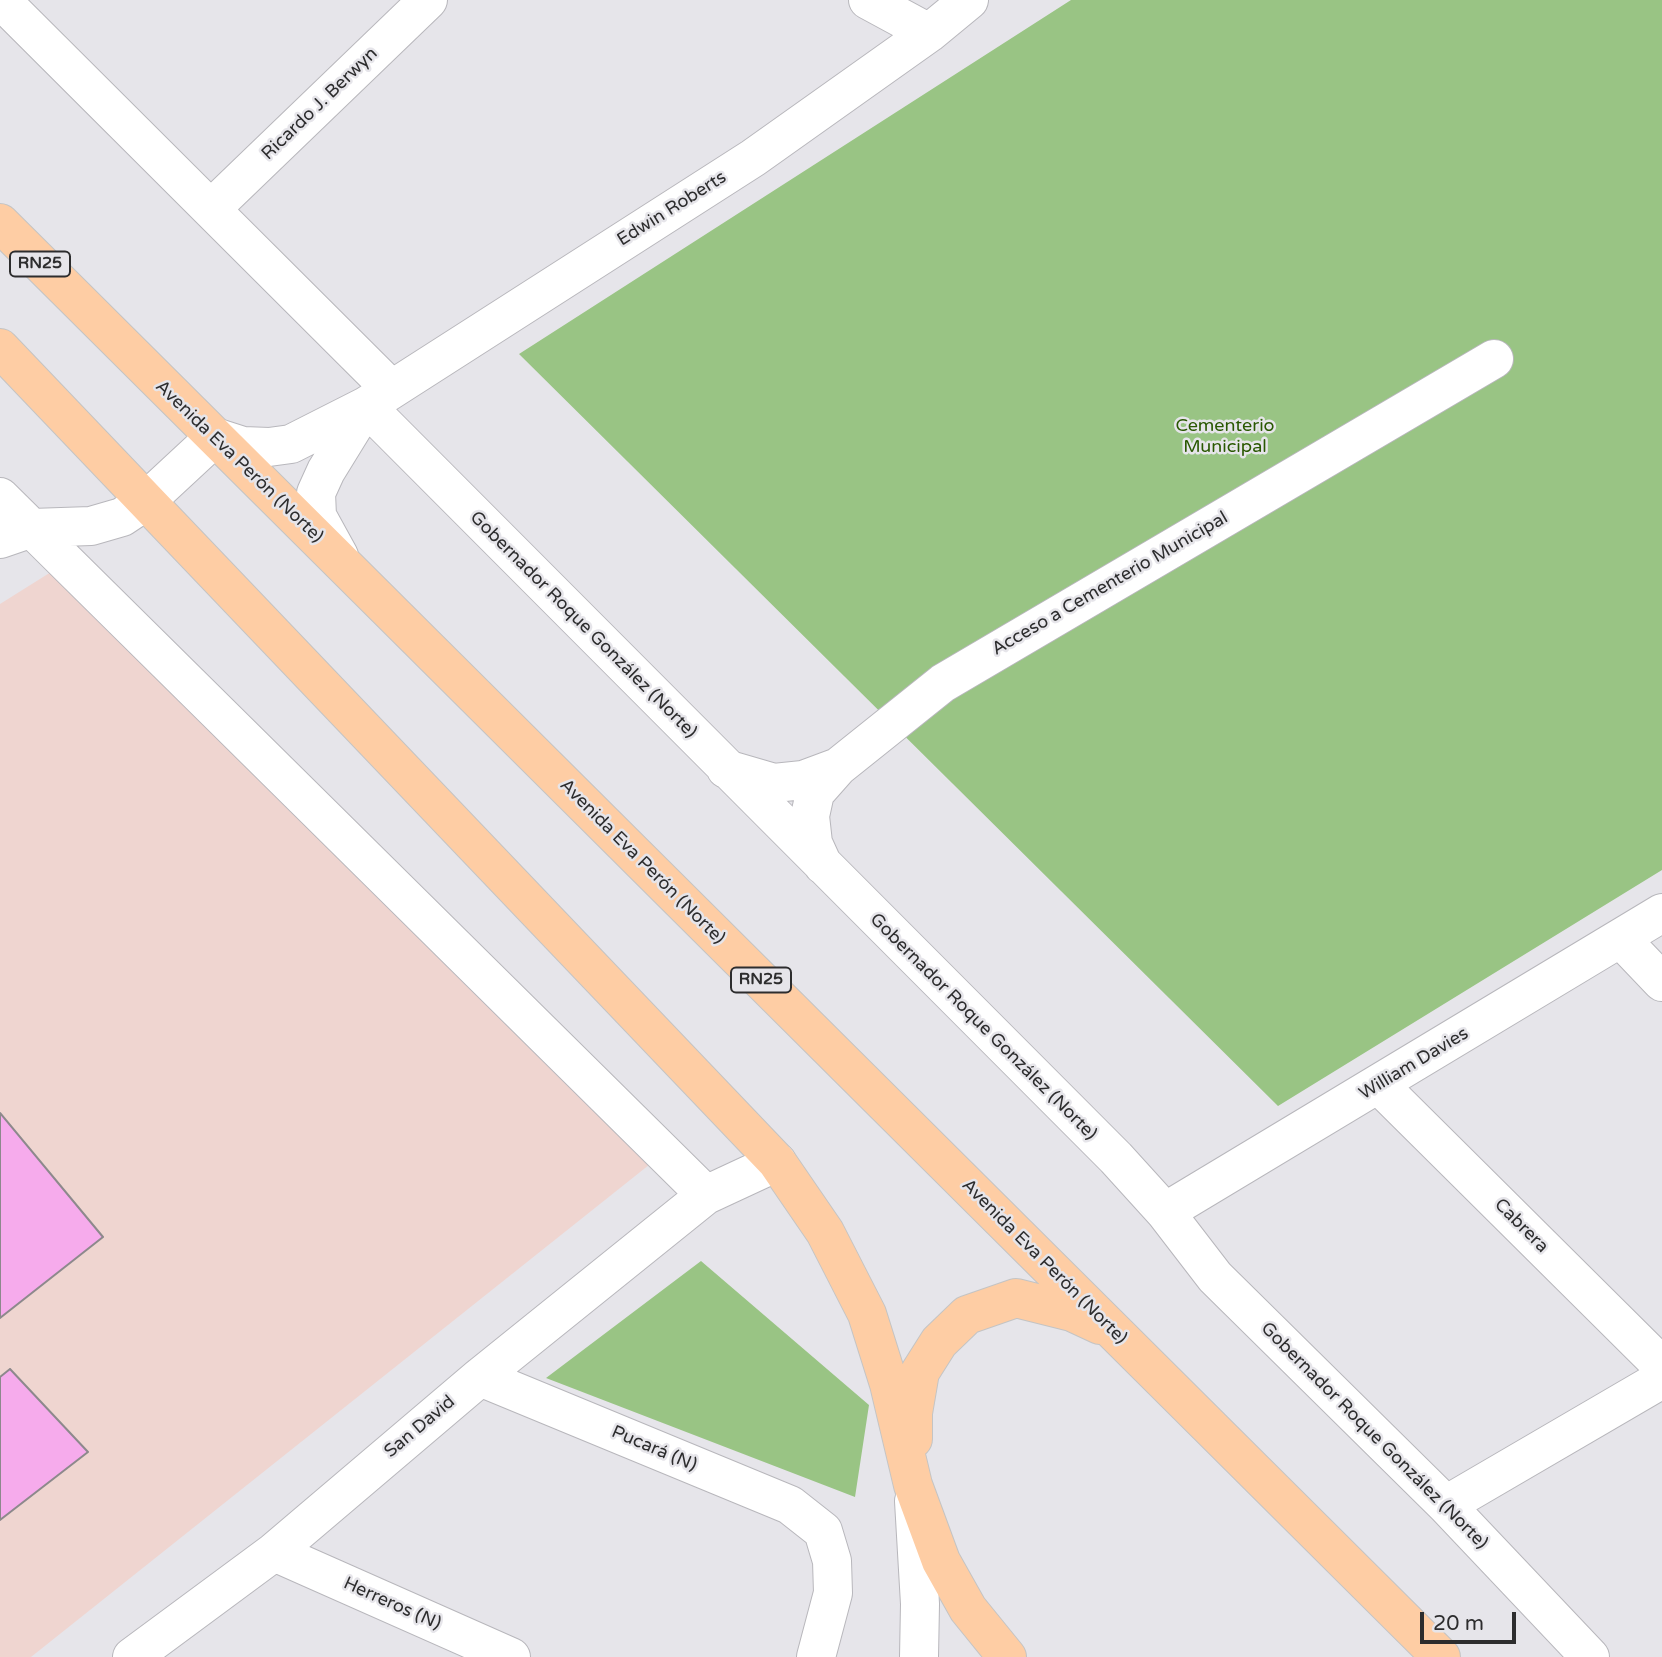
<!DOCTYPE html>
<html>
<head>
<meta charset="utf-8">
<style>
	body { margin:0 }
	#map { position:relative; width:1662px; height:1657px; overflow:hidden; background:#e6e5ea; font-family:"Varela Round",sans-serif }
	canvas { display:block }
	.scale { position:absolute; left:1420px; top:1612px; width:96px; height:32px; box-sizing:border-box; border:4px solid #2d2d2e; border-top:0; padding-left:9px; font-size:21px; line-height:24px; white-space:nowrap; color:#2d2d2e; -webkit-text-stroke:5px #e6e5ea; paint-order:stroke }
</style>
</head>
<body>
<div id="map">
<canvas width="1662" height="1657"></canvas>
<div class="scale">20 m</div>
</div>
<script>
const c = document.querySelector('canvas').getContext('2d');
c.lineJoin = 'round';
function paint(path, color) {
  c.fillStyle = color;
  c.fill(path, 'evenodd');
}
function shape(rows) {
  const path = new Path2D();
  for (const r of rows) {
    path.moveTo(r[0], r[1]);
    for (let i = 2; i < r.length; i += 2) path.lineTo(r[i], r[i + 1]);
  }
  return path;
}
function stroke(path, color, width, dash) {
  c.strokeStyle = color;
  c.lineWidth = width;
  c.lineCap = dash ? 'butt' : 'round';
  c.setLineDash(dash || []);
  c.stroke(path);
}
function label(font, color, halo, rows, align = 'center') {
  c.font = font + ' "Varela Round",sans-serif';
  c.lineWidth = 5;
  c.setLineDash([]);
  c.textBaseline = 'middle';
  c.strokeStyle = halo;
  c.fillStyle = color;
  for (const [text, x, y, turn = 0] of rows) {
    c.save();
    c.translate(x, y);
    c.rotate((+turn || 0) * Math.PI / 180);
    c.textAlign = isNaN(turn) ? turn : align;
    if (halo) c.strokeText(text, 0, 0);
    c.fillText(text, 0, 0);
    c.restore();
  }
}
paint(shape([
	[67,562,664,1153,31,1657,0,1657,0,604]
]), '#efd5d0');
paint(shape([
	[1071,0,1662,0,1662,870,1278,1106,519,354],
	[701,1261,869,1405,855,1497,546,1378]
]), '#99c484');
const building = shape([
	[0,1113,103,1237,0,1318,0,1113],
	[10,1369,88,1452,0,1520,0,1377,10,1369]
]);
paint(building, '#f6abec');
stroke(building, '#8d898c', 2);
const minor = shape([
	[1,0,390,388],
	[868,0,929,33],
	[212,208,428,0],
	[366,406,1116,1158,1165,1212,1215,1277,1446,1505,1590,1657],
	[0,497,706,1195,777,1162],
	[0,539,32,528,91,526,122,517,146,501,215,437,243,446,269,447,291,444,366,406,753,158,929,33,969,0],
	[339,556,317,516,316,493,326,471,366,406],
	[726,769,774,783,803,780,838,767],
	[823,865,813,843,810,816,815,793,838,767,943,683,1494,359],
	[1621,939,1662,982],
	[1379,1085,1662,1366],
	[1165,1212,1662,913],
	[480,1377,790,1505,823,1531,832,1561,833,1593,816,1657],
	[914,1501,920,1604,919,1657],
	[1446,1505,1662,1379],
	[274,1552,511,1657],
	[132,1657,274,1552,480,1377,706,1195]
]);
const major = shape([
	[0,223,1441,1657],
	[0,348,777,1162,825,1232,867,1314,889,1384,913,1485,941,1561,968,1609,1007,1657],
	[913,1439,913,1413,920,1372,939,1342,967,1315,1016,1298,1072,1312,1100,1325]
]);
stroke(minor, '#b8b7bc', 40);
stroke(major, '#c4c4c4', 40);
stroke(minor, '#fff', 38);
stroke(major, '#fecda4', 38);
for (const [x, y, w] of [
	[40,264,60],
	[761,980,60]
]) {
  const box = new Path2D();
  box.roundRect(x - w / 2, y - 12.5, w, 25, 5);
  c.fillStyle = '#e6e5ea';
  c.fill(box);
  stroke(box, '#2d2d2e', 2);
}
label('bold 16px', '#2d2d2e', null, [
	["RN25",40,264],
	["RN25",761,980]
]);
label('18px', '#2d2d2e', '#e6e5ea', [
	["Ricardo J. Berwyn",320,104,-44],
	["Edwin Roberts",672,209,-32],
	["Avenida Eva Perón (Norte)",239,462,44],
	["Acceso a Cementerio Municipal",1110,584,-30],
	["Gobernador Roque González (Norte)",583,625,45],
	["Avenida Eva Perón (Norte)",642,862,45],
	["Gobernador Roque González (Norte)",983,1027,45],
	["William Davies",1414,1064,-31],
	["Cabrera",1521,1226,45],
	["Avenida Eva Perón (Norte)",1044,1262,45],
	["San David",420,1427,-40],
	["Gobernador Roque González (Norte)",1374,1436,45],
	["Pucará (N)",654,1449,23],
	["Herreros (N)",392,1604,24]
]);
label('18px', '#295801', '#e6e5ea', [
	["Cementerio",1225,426],
	["Municipal",1225,447]
]);
</script>
</body>
</html>
